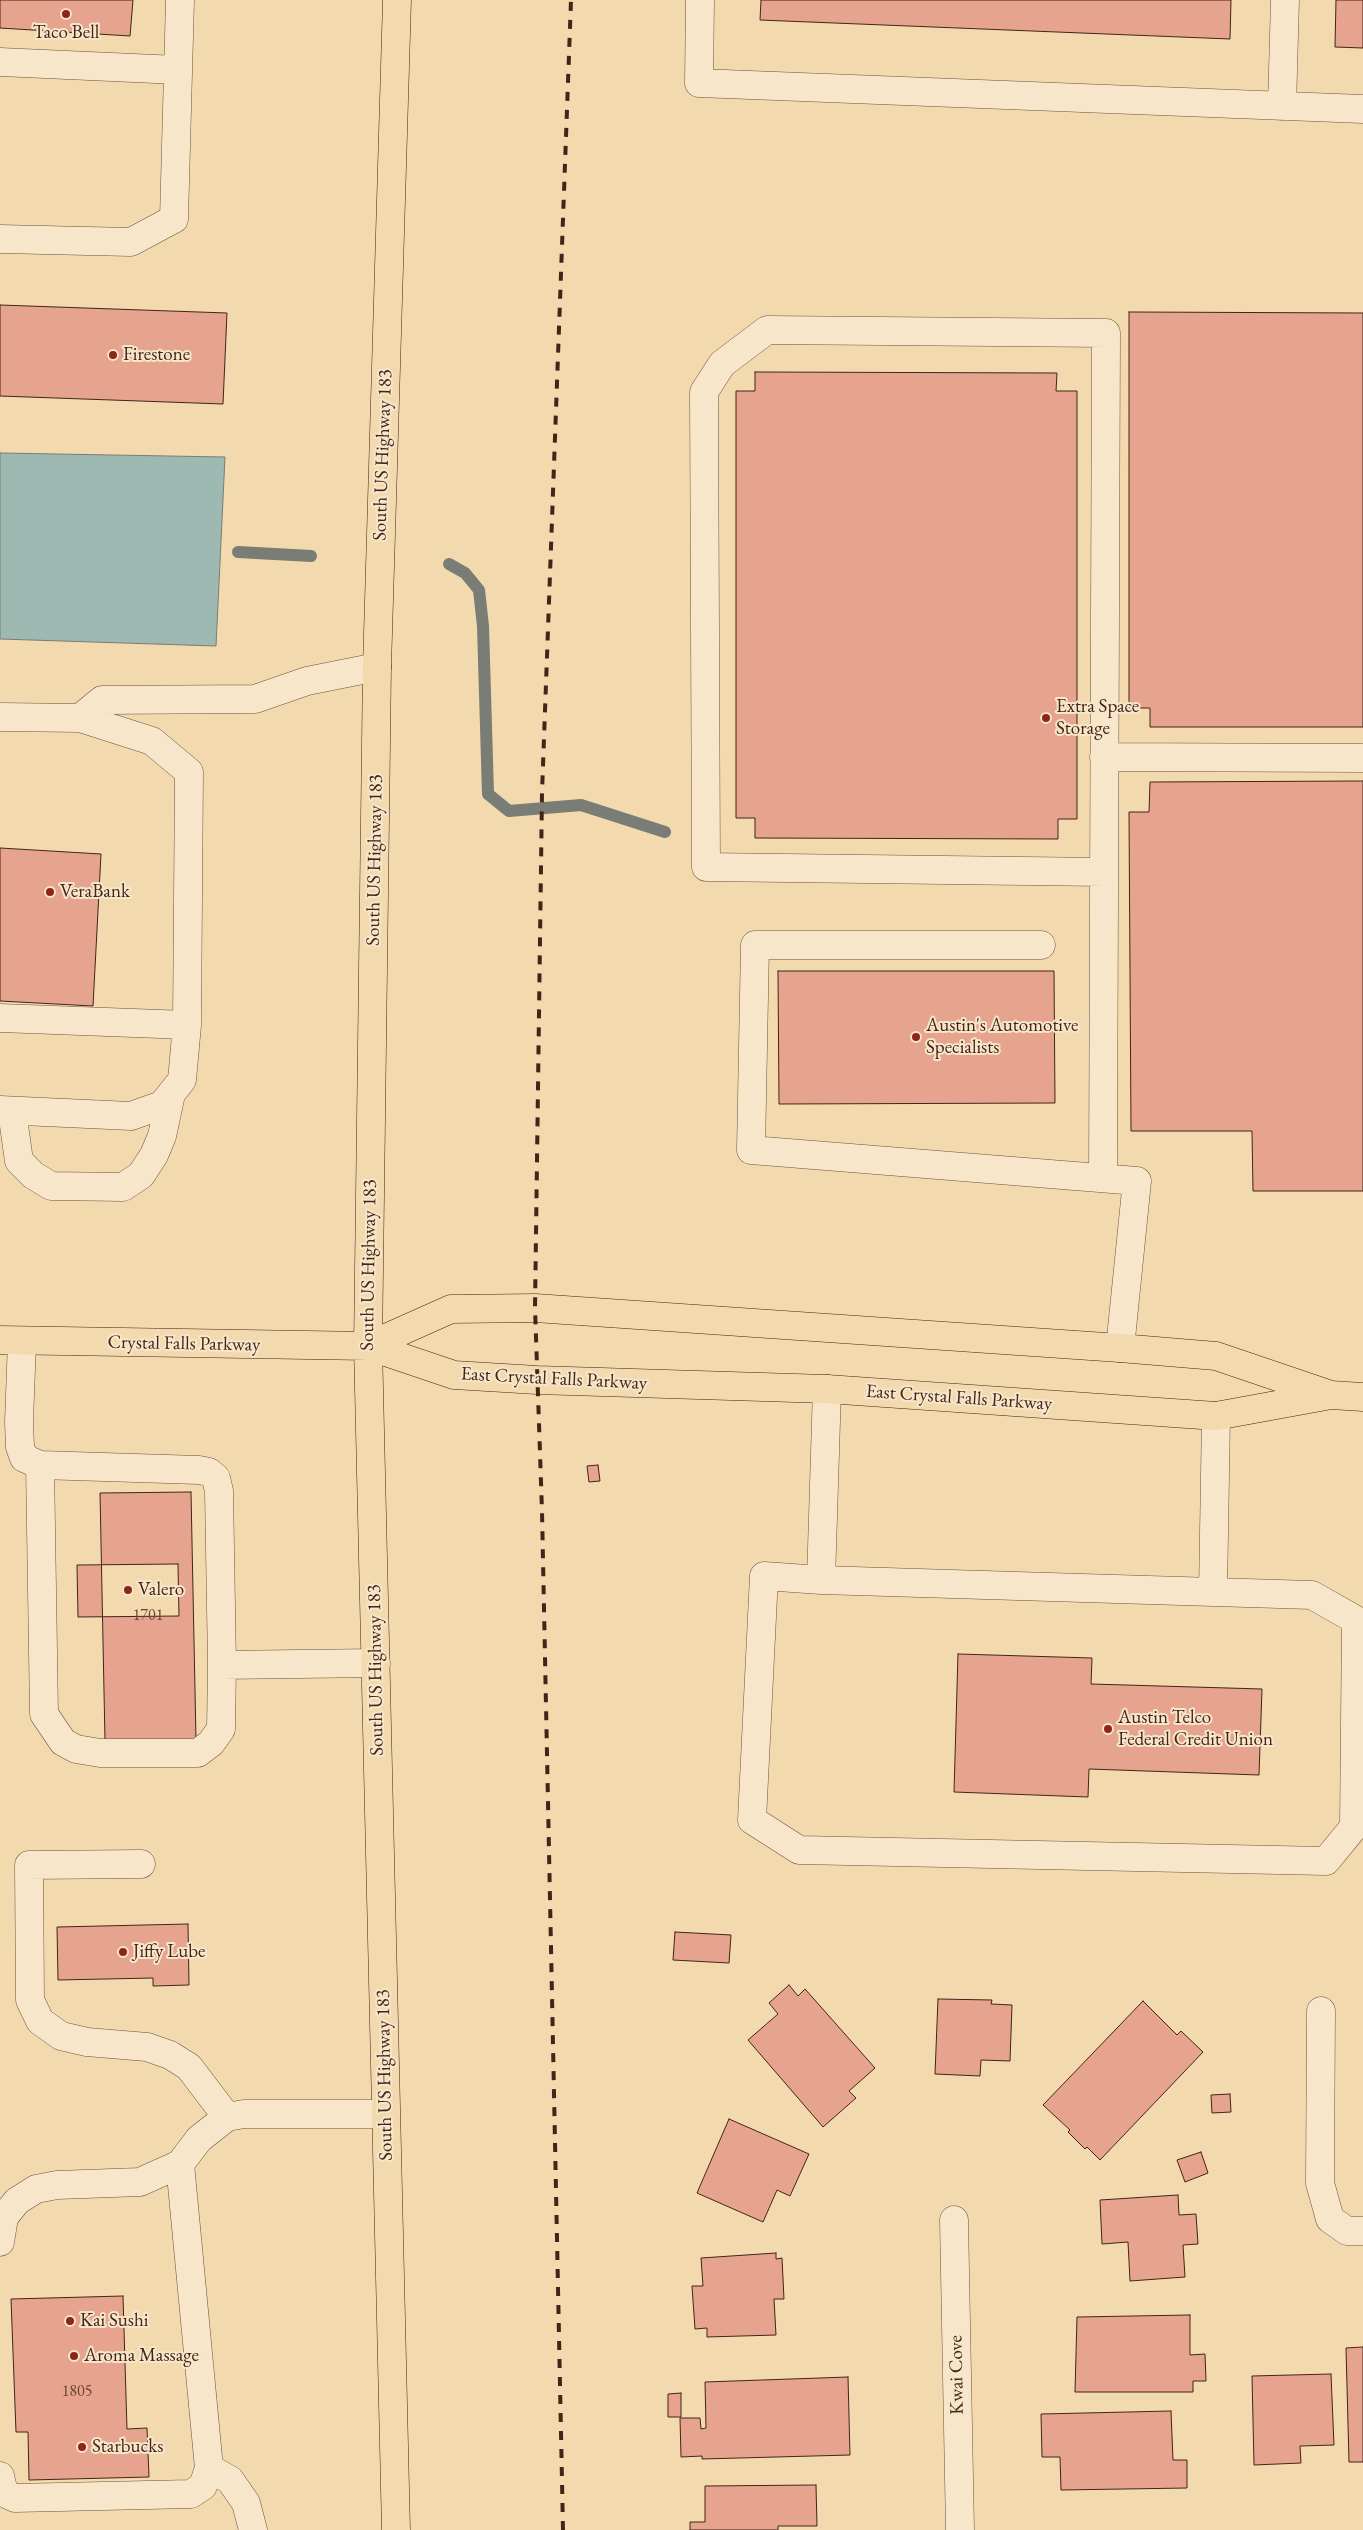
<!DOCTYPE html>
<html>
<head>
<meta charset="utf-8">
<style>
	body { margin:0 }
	canvas { display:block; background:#f2d9ae }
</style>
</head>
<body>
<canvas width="1363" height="2530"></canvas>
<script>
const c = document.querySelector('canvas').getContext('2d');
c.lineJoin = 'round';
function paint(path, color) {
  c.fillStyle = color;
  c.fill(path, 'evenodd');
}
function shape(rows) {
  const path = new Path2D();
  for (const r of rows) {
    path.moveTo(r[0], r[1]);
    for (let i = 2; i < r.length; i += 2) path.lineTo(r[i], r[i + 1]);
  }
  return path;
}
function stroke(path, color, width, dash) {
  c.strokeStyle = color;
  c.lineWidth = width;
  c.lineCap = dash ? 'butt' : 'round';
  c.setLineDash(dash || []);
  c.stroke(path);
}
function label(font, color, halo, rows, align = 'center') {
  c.font = font + ' "EB Garamond",serif';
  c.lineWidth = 4;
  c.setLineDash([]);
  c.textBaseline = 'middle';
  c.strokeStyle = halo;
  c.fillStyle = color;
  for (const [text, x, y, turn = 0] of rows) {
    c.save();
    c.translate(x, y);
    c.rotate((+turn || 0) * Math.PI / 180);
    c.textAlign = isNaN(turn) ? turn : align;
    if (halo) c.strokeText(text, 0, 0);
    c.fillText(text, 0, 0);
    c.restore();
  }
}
const water = shape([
	[0,453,225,457,216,646,0,639,0,453]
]);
paint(water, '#9db9b2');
stroke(water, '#797d75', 1);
stroke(shape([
	[238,552,311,556],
	[449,564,465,573,479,590,483,626,488,794,509,811,581,805,665,832]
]), '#797d75', 12);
const building = shape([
	[0,0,133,0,130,36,0,28,0,0],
	[761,0,1231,0,1230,39,760,20,761,0],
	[1336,0,1363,0,1363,48,1335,47,1336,0],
	[0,305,227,313,223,404,0,396,0,305],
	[1129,312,1363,313,1363,727,1150,727,1150,708,1129,708,1129,312],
	[755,372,1057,373,1056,391,1077,391,1077,819,1058,819,1058,839,755,838,755,818,736,818,736,391,755,391,755,372],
	[1363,781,1363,1191,1253,1191,1252,1131,1131,1131,1129,812,1149,812,1150,782,1363,781],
	[0,848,101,854,93,1006,0,1001,0,848],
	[778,971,1054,971,1055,1103,779,1104,778,971],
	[598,1465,600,1481,589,1482,587,1466,598,1465],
	[191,1492,196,1740,105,1741,100,1493,191,1492],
	[178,1564,179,1616,78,1617,77,1565,178,1564],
	[958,1654,1092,1658,1091,1684,1262,1689,1259,1775,1089,1769,1088,1797,954,1792,958,1654],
	[188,1924,189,1985,153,1986,153,1978,58,1980,57,1927,188,1924],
	[675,1932,731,1935,729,1963,673,1960,675,1932],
	[789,1985,798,1996,805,1989,875,2068,849,2091,856,2098,823,2127,748,2040,778,2014,769,2003,789,1985],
	[938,1999,992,2000,991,2004,1012,2005,1010,2061,981,2060,980,2076,935,2074,938,1999],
	[1143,2001,1177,2035,1181,2031,1203,2052,1100,2160,1087,2147,1085,2149,1068,2132,1070,2130,1043,2105,1143,2001],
	[1230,2094,1231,2112,1212,2113,1211,2095,1230,2094],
	[729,2119,809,2154,790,2196,777,2190,763,2222,697,2193,729,2119],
	[1201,2152,1208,2173,1185,2182,1177,2160,1201,2152],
	[1178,2195,1179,2215,1196,2214,1198,2244,1183,2245,1185,2277,1130,2281,1128,2242,1102,2244,1100,2200,1178,2195],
	[776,2253,776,2259,782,2258,784,2299,774,2299,776,2335,707,2337,707,2328,695,2329,692,2286,703,2286,701,2258,776,2253],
	[123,2296,127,2429,147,2428,149,2477,29,2480,28,2432,16,2432,11,2299,123,2296],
	[1190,2315,1190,2355,1205,2354,1206,2381,1193,2381,1193,2392,1075,2392,1077,2317,1190,2315],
	[1363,2347,1363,2462,1349,2462,1346,2348,1363,2347],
	[1331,2374,1334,2445,1300,2446,1301,2463,1254,2465,1252,2376,1331,2374],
	[848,2377,850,2455,702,2459,702,2456,681,2457,680,2418,700,2418,701,2429,706,2428,705,2382,848,2377],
	[681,2393,681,2417,668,2417,668,2394,681,2393],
	[1171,2411,1173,2460,1187,2460,1187,2488,1061,2490,1060,2457,1042,2457,1041,2414,1171,2411],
	[816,2485,817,2526,778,2526,778,2530,690,2530,690,2522,705,2522,705,2486,816,2485]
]);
paint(building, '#e6a48f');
stroke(building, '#432419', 1);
const minor = shape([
	[700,0,699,83,1363,109],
	[0,62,178,70],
	[1282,106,1285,0],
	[0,239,131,242,174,219,180,0],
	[0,717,80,718,152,741,189,772,187,1025,182,1080,162,1105,131,1116,0,1110],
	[80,718,102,700,255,699,307,681,377,667],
	[1104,757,1363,758],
	[1041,945,755,945,751,1150,1137,1181,1120,1348],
	[0,1018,187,1025],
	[12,1111,19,1161,33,1175,51,1186,123,1187,141,1175,154,1155,162,1136,171,1094],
	[1103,1178,1106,333,767,330,722,364,704,392,706,867,1104,872],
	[22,1341,19,1422,20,1447,24,1458,40,1465,199,1470,209,1472,216,1478,219,1491,222,1665,376,1663],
	[40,1465,44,1714,63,1742,76,1749,100,1753,198,1753,211,1743,221,1729,222,1665],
	[821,1580,1312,1595,1356,1620,1354,1827,1326,1861,799,1850,752,1820,764,1576,821,1580,827,1389],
	[1213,1592,1216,1416],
	[141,1864,29,1865,30,2000,40,2021,61,2036,87,2042,147,2047,170,2055,189,2067,227,2117],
	[1321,2011,1320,2183,1330,2219,1347,2231,1363,2231],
	[954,2220,960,2530],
	[0,2242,4,2217,17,2201,36,2189,57,2185,140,2182,180,2164,199,2139,227,2117,244,2114,385,2114],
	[209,2468,230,2480,246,2503,253,2530],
	[0,2476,4,2493,15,2498,191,2494,203,2486,209,2468,180,2164]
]);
const major = shape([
	[0,1340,368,1346,454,1375,537,1380,827,1389,1216,1416,1331,1395],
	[368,1346,451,1309,535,1308,1120,1348,1216,1356,1331,1395,1363,1397],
	[396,2530,368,1346,377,667,397,0]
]);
stroke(minor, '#6f513e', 29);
stroke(major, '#432419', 29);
stroke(minor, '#f7e6ca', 28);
stroke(major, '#f2d9ae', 28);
stroke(shape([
	[563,2530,542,1511,535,1308,542,793,571,0]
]), '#432419', 4, [9, 9]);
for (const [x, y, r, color] of [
	[66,14,5,"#8f2418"],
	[113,355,5,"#8f2418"],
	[1046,718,5,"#8f2418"],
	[50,892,5,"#8f2418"],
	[916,1037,5,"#8f2418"],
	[128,1590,5,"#8f2418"],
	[1108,1729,5,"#8f2418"],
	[123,1952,5,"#8f2418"],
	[70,2321,5,"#8f2418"],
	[74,2356,5,"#8f2418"],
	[82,2447,5,"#8f2418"]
]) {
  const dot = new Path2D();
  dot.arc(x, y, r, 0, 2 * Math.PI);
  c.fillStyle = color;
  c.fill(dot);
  stroke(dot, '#f7e6ca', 2);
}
label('16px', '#6c4436', null, [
	["1701",148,1616],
	["1805",77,2392]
]);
label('19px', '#432419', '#f7e6ca', [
	["Taco Bell",66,33,"center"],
	["Firestone",123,355],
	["Extra Space",1056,707],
	["Storage",1056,729],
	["VeraBank",60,892],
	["Austin's Automotive",926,1026],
	["Specialists",926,1048],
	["Valero",138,1590],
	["Austin Telco",1118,1718],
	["Federal Credit Union",1118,1740],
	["Jiffy Lube",133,1952],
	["Kai Sushi",80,2321],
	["Aroma Massage",84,2356],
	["Starbucks",92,2447]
], 'left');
label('19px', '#432419', '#f7e6ca', [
	["South US Highway 183",383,455,-88],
	["South US Highway 183",375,860,-89],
	["South US Highway 183",369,1265,-89],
	["Crystal Falls Parkway",184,1344,1],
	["East Crystal Falls Parkway",554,1379,3],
	["East Crystal Falls Parkway",959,1398,4],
	["South US Highway 183",376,1670,-91],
	["South US Highway 183",385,2075,-91],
	["Kwai Cove",957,2375,-91]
]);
</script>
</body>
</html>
